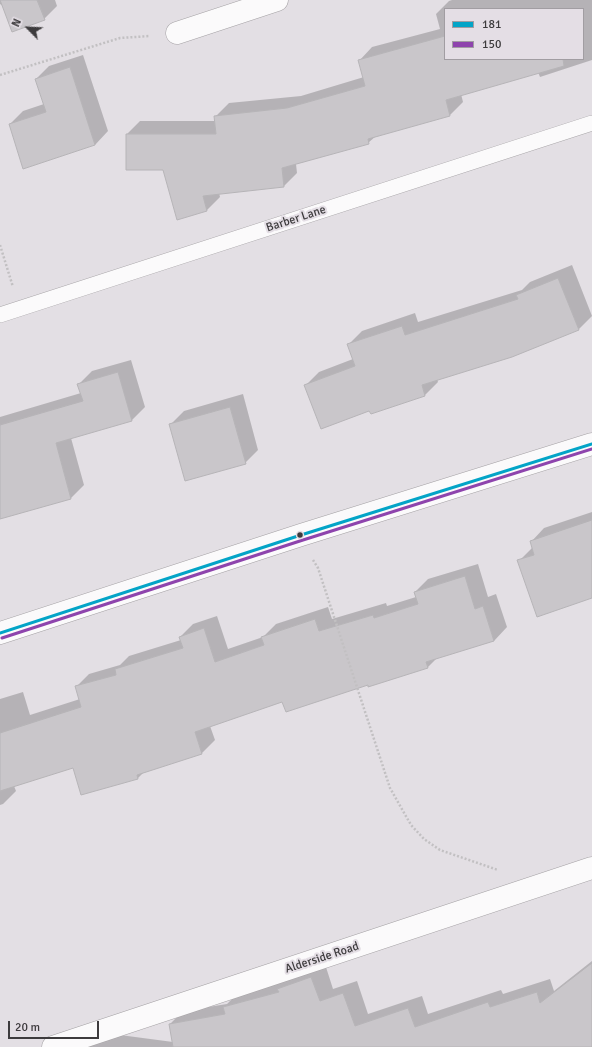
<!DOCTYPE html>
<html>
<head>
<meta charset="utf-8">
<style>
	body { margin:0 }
	#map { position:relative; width:592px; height:1047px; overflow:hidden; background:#e3dfe4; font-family:Signika,sans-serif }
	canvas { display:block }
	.legend { position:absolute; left:444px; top:8px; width:140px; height:52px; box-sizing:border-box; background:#e4dee5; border:1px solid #a19da2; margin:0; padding:5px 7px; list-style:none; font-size:12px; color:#3d3b3d }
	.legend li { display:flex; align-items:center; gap:8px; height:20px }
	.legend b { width:20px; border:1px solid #a19da2 }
	.north { position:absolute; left:8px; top:8px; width:40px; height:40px; -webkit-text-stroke:3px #e4dee5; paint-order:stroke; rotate:294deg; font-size:11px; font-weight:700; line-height:16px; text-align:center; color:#3d3b3d }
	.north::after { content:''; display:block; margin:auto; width:14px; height:18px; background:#3d3b3d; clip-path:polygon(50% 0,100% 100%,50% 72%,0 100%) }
	.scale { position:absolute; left:8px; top:1021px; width:91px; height:18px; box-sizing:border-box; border:2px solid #3d3b3d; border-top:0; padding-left:5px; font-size:12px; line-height:14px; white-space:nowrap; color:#3d3b3d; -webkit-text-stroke:3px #e4dee5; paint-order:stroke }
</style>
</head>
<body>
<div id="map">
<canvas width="592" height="1047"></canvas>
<ul class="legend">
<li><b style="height:5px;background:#03a4c7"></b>181</li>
<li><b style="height:5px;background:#8e44ad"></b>150</li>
</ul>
<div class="north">N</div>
<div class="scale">20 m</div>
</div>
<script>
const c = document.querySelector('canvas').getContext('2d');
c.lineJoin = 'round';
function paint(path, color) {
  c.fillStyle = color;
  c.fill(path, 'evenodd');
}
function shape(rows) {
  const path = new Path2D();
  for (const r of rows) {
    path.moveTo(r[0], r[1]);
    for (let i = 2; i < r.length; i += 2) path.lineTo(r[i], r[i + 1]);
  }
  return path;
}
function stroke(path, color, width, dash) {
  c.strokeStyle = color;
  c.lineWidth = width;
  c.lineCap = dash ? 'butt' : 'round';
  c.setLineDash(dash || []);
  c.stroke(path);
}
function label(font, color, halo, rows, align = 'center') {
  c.font = font + ' Signika,sans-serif';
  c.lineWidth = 4;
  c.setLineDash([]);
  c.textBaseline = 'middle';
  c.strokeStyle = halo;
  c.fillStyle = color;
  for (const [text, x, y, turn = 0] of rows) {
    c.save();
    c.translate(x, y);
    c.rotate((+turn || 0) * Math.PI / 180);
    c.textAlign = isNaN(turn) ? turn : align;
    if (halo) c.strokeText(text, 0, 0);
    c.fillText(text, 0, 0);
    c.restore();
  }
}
paint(shape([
	[0,0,55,0,57,6,44,19,3,6,0,4],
	[452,0,592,0,592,60,540,77,538,72,461,94,463,102,450,115,376,136,368,143,296,164,297,173,284,186,219,193,220,197,207,210,127,134,140,121,216,121,216,116,229,103,301,96,364,77,359,61,372,47,440,29,436,14,449,1],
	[445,9,583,9,583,59,445,59],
	[83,55,108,131,95,145,10,124,23,111,44,104,36,79,49,66],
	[572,265,592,316,579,329,512,356,437,379,438,382,425,395,371,413,370,410,306,385,319,372,353,359,348,345,362,331,415,313,418,322,522,290,530,282],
	[131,360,145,407,132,420,71,438,84,485,71,498,0,518,0,417,81,393,79,384,92,371],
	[243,394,258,450,245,463,171,424,184,411],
	[592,512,592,597,519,561,533,547,531,542,544,528],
	[478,564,488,597,496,594,507,627,494,641,438,657,428,667,369,686,368,684,283,701,210,726,215,740,202,753,145,771,138,778,74,766,14,786,16,791,3,804,0,805,0,699,23,692,30,715,80,699,76,687,89,674,120,665,129,656,181,640,180,637,193,624,217,616,228,649,263,637,276,624,328,607,332,619,386,603,387,606,416,597,415,592,428,579],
	[592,961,592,1047,78,1047,120,1035,173,1042,170,1024,183,1011,227,1004,237,994,325,964,333,989,357,981,368,1014,422,996,428,1014,501,990,503,994,550,979,554,991]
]), '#0003');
const building = shape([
	[0,0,37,0,45,20,12,32,0,0],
	[445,36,445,59,563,59,564,66,446,100,450,116,368,139,369,144,282,168,284,187,203,196,207,211,177,220,163,170,126,170,126,134,216,134,214,116,287,108,365,86,358,60,445,36],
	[70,67,95,145,23,169,9,124,46,112,35,79,70,67],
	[558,278,579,330,512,357,422,385,425,396,371,414,369,411,321,429,304,385,355,366,347,344,402,326,405,335,518,299,516,295,558,278],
	[118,372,132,421,56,443,71,499,0,519,0,425,83,401,77,384,118,372],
	[230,407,246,464,185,481,169,424,230,407],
	[592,520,592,598,537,617,517,560,534,555,530,541,592,520],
	[465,576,475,609,483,606,494,641,426,662,428,668,368,687,368,685,286,712,282,702,195,732,202,754,137,775,138,779,81,795,73,768,0,791,0,733,81,707,75,686,116,675,115,669,183,648,179,637,204,628,215,662,264,645,261,637,315,619,319,631,373,615,374,618,418,604,414,592,465,576],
	[592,963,592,1047,173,1047,169,1024,225,1014,223,1007,279,992,277,989,311,977,320,1001,343,993,355,1026,408,1008,415,1027,488,1002,490,1007,537,992,540,1003,592,963]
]);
paint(building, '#c9c6ca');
stroke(building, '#b6b4b7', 1);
const service = shape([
	[0,315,592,123]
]);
const minor = shape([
	[177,33,277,0],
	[53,1047,592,868]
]);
const secondary = shape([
	[0,633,301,535,592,444]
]);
stroke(service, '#a4a1a4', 16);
stroke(minor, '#a4a1a4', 23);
stroke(secondary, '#a4a1a4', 23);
stroke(shape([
	[0,75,120,38,150,36],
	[0,245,13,287],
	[313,560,318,568,390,788,411,825,424,839,440,850,498,870]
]), '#c2c0c2', 2.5, [2, 2]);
stroke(service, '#fbfafb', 15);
stroke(minor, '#fbfafb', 22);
stroke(secondary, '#fbfafb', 22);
stroke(shape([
	[0,633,301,535,592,444]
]), '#03a4c7', 3);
stroke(shape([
	[2,638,303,540,592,449]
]), '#8e44ad', 3);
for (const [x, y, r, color] of [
	[300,535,3.5,"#3d3b3d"]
]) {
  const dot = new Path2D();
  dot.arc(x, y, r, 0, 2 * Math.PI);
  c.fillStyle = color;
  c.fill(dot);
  stroke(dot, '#e4dee5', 1.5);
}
label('12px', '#3d3b3d', '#e4dee5', [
	["Barber Lane",296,219,-18],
	["Alderside Road",322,958,-18]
]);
</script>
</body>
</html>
